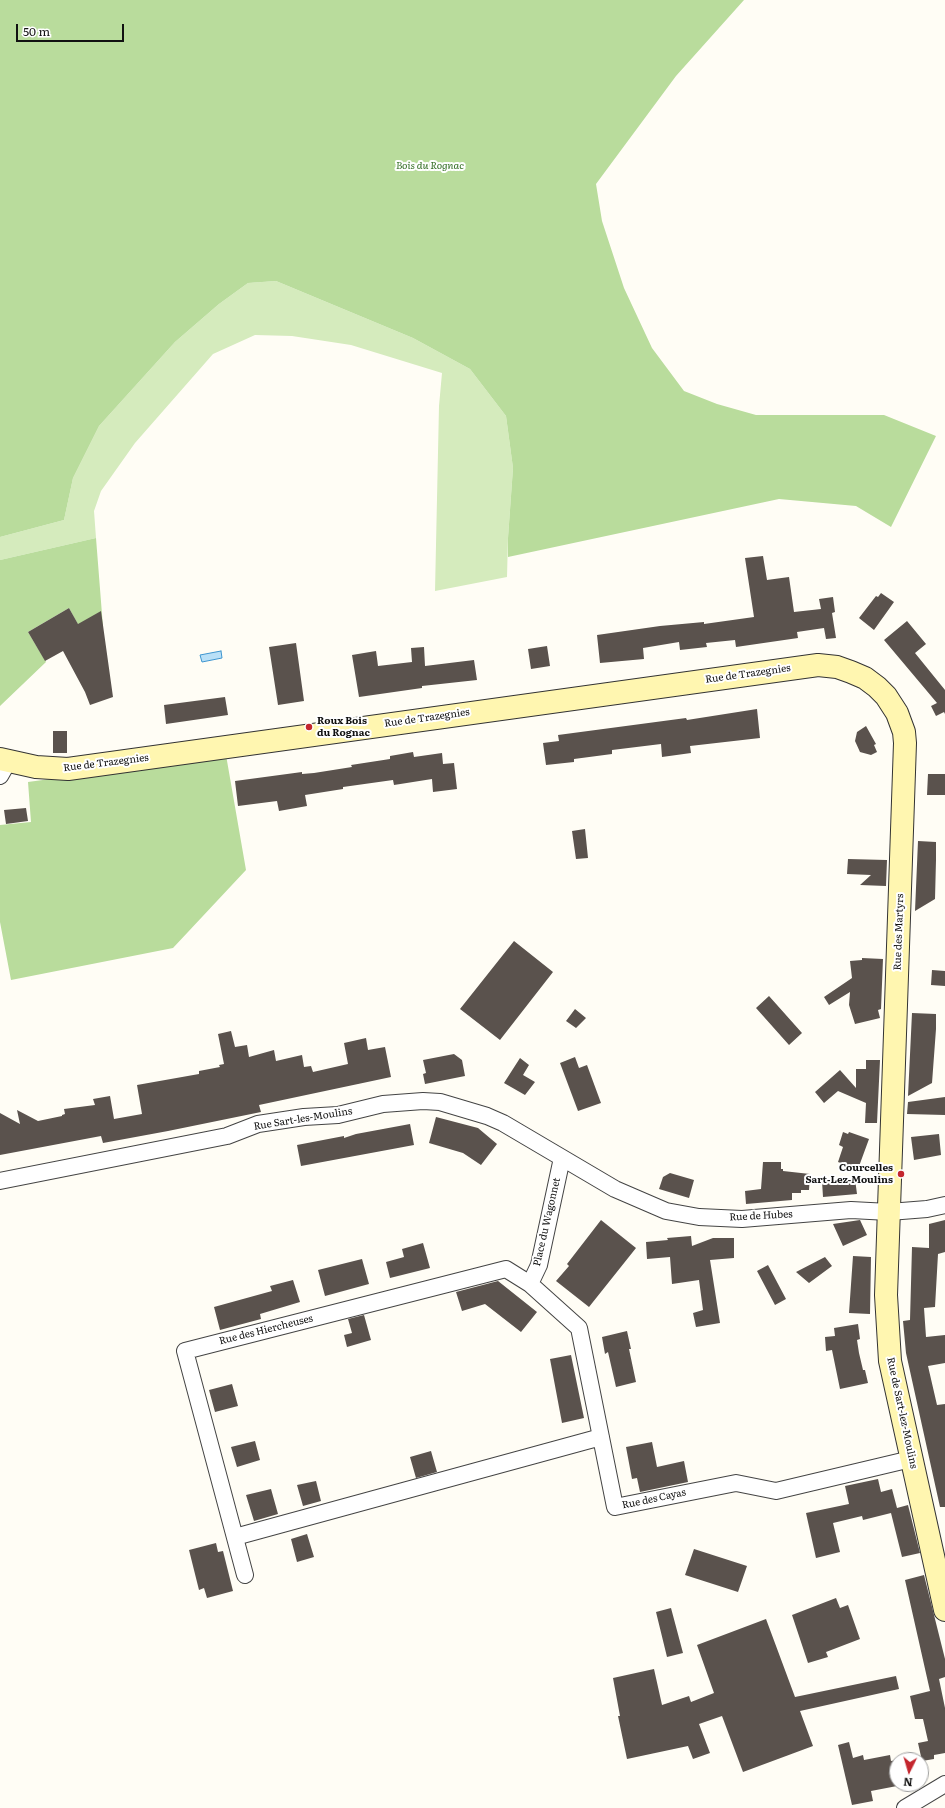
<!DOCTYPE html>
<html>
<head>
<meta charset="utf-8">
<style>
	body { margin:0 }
	#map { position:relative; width:945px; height:1808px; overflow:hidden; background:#fffdf5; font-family:Literata,serif }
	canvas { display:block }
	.north { position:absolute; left:889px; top:1752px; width:40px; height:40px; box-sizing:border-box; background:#fff; border:1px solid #a0a0a0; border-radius:50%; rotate:185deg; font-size:11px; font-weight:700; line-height:16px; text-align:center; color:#111 }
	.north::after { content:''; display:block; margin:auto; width:14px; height:18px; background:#c4262e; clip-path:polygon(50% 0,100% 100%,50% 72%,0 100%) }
	.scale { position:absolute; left:16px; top:24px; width:108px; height:18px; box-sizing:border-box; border:2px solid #111; border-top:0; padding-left:5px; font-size:12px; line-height:14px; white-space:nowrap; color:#111; -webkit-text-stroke:3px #fff; paint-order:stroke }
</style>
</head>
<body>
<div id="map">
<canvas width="945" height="1808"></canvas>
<div class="north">N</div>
<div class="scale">50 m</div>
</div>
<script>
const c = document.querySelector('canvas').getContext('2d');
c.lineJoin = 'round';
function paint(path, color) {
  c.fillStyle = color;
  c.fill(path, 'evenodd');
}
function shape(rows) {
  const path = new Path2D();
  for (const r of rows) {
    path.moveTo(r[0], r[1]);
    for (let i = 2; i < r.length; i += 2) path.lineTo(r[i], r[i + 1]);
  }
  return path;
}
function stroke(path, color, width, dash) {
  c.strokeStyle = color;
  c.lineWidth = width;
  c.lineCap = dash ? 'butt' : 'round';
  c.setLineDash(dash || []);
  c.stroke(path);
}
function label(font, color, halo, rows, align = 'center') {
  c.font = font + ' Literata,serif';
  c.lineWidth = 4;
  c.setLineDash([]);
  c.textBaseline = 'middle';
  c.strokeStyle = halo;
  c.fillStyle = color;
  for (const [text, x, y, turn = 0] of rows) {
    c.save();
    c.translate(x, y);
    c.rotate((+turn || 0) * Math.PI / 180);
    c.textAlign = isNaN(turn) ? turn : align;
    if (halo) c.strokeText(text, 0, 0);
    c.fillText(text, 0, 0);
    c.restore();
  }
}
paint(shape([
	[276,281,413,338,470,369,506,416,513,468,508,538,507,577,435,591,439,406,442,373,351,345,292,336,255,335,213,354,135,443,101,491,94,511,96,538,0,560,0,537,64,520,73,478,99,426,175,342,219,304,248,283]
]), '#d5ebbd');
paint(shape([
	[0,0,744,0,676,76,596,184,602,221,624,288,652,348,684,391,717,404,756,415,884,415,936,436,891,527,856,506,779,499,508,557,508,538,513,468,506,416,470,369,413,338,276,281,248,283,219,304,175,342,99,426,73,478,64,520,0,537],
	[96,538,103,627,85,637,69,608,28,632,46,662,0,706,0,560],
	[226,755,246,870,173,948,11,980,0,922,0,825,31,822,28,782]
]), '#b9dc9c');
const water = shape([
	[221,651,222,658,202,662,200,655,221,651]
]);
paint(water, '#b9e0f7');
stroke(water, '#3f96cf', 1);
paint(shape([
	[763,556,767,580,789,577,794,612,821,609,819,599,833,597,835,612,832,613,836,638,826,639,824,628,797,632,798,638,736,647,735,640,706,643,707,647,680,650,679,642,643,648,644,659,600,663,597,635,660,626,704,622,704,624,754,617,745,558],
	[881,593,894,602,874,630,859,618,876,596,878,597],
	[69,608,78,624,101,611,113,697,90,705,85,692,63,651,45,661,28,632],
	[907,621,926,644,915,653,945,690,945,714,944,712,936,716,931,706,937,703,884,640],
	[296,643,304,701,278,705,269,647],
	[547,646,550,666,531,669,528,649],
	[424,647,425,666,474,660,477,680,422,686,422,688,359,697,352,655,376,651,378,666,412,662,411,648],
	[225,697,228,715,166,724,164,705],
	[757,709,760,738,690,746,691,753,662,757,661,744,612,750,612,754,574,759,574,762,546,765,543,743,559,741,558,735,686,718,687,720],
	[866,726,876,744,874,745,877,752,871,755,860,752,855,741,857,732],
	[53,731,67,731,67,753,53,753],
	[413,752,414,757,442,753,443,764,454,763,457,789,433,792,432,779,394,785,393,780,343,787,343,789,305,795,307,806,279,811,277,801,238,806,235,781,302,772,302,774,314,773,352,767,351,765,390,759,390,756],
	[928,774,945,774,945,795,927,795],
	[26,808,28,821,6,824,4,810],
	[585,829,588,858,576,859,572,831],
	[918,841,936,842,936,860,935,899,915,911],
	[848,859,887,860,886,886,860,885,871,875,847,874],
	[514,941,553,972,500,1040,460,1009],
	[862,958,883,959,881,1009,878,1010,880,1018,855,1024,849,1005,850,992,829,1005,824,997,852,978,850,961,862,960],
	[932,970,945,971,945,986,931,985],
	[769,996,802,1033,789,1045,756,1008],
	[575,1009,586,1018,576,1028,566,1021],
	[912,1013,936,1014,936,1029,932,1083,908,1096],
	[231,1031,235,1047,247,1045,249,1057,274,1050,276,1061,302,1055,304,1067,311,1066,313,1072,348,1064,344,1043,366,1038,368,1050,385,1047,391,1077,259,1105,261,1112,168,1131,103,1143,101,1136,0,1155,0,1113,20,1124,17,1110,38,1121,62,1116,62,1115,65,1114,64,1109,95,1105,93,1099,110,1096,114,1119,142,1114,137,1085,199,1074,199,1071,220,1067,219,1065,224,1064,218,1034],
	[454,1054,462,1060,465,1076,425,1084,423,1074,426,1073,423,1060],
	[575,1057,579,1068,587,1065,601,1103,578,1111,560,1063],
	[520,1058,529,1065,523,1075,535,1082,525,1095,504,1083],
	[866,1060,880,1060,877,1123,865,1123,866,1103,838,1091,824,1103,815,1092,840,1070,856,1088,856,1069,866,1069],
	[945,1097,945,1115,907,1114,908,1102],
	[436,1117,478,1128,497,1144,481,1165,463,1153,429,1143],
	[410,1124,414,1145,301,1166,297,1145,344,1136,344,1138,356,1134],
	[843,1132,848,1134,849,1132,869,1139,858,1169,838,1162,843,1147,839,1145],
	[939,1134,941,1155,914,1160,911,1137],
	[763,1162,781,1162,781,1169,783,1169,783,1171,810,1174,809,1190,801,1190,801,1193,792,1193,792,1200,746,1204,745,1191,761,1189],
	[670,1173,694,1180,689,1198,659,1189,663,1177],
	[855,1179,857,1194,823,1197,822,1181],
	[601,1220,636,1248,589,1307,556,1281,569,1266,567,1264],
	[860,1220,867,1235,843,1246,833,1224],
	[945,1220,945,1252,938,1254,935,1307,924,1308,926,1337,945,1335,945,1363,928,1366,937,1405,945,1404,945,1507,940,1507,906,1353,903,1321,910,1320,912,1247,929,1248,929,1224],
	[691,1236,692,1246,713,1238,734,1238,734,1258,710,1260,720,1323,696,1327,693,1313,703,1310,699,1280,672,1284,670,1257,647,1259,646,1242,668,1240,667,1238],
	[423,1243,430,1268,390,1278,386,1262,404,1257,402,1249],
	[853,1256,871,1257,870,1314,849,1313],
	[825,1257,832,1266,809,1283,796,1272],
	[362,1259,369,1284,325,1296,318,1270],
	[768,1265,786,1299,775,1305,757,1271],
	[293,1280,300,1302,260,1314,261,1319,220,1330,214,1307,272,1291,270,1286],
	[498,1281,537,1312,521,1332,485,1304,462,1311,456,1292],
	[364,1315,371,1340,347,1347,344,1335,352,1333,348,1319],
	[858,1324,860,1339,857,1340,859,1353,863,1370,865,1370,868,1383,840,1389,832,1350,826,1351,825,1337,835,1336,834,1328],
	[627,1331,631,1349,629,1349,636,1382,616,1387,608,1352,605,1354,602,1337],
	[571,1355,584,1418,562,1423,550,1359],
	[232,1384,238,1406,215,1412,209,1390],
	[255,1441,260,1460,237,1467,231,1447],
	[652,1442,657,1467,684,1461,688,1482,640,1492,637,1478,632,1479,626,1447],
	[431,1451,437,1472,416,1478,410,1457],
	[878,1479,881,1492,892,1489,897,1508,908,1505,920,1553,902,1557,891,1513,863,1520,862,1516,833,1523,840,1552,816,1558,806,1513,849,1504,845,1486],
	[316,1481,321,1501,303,1506,297,1485],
	[271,1489,278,1514,254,1521,246,1495],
	[307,1534,314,1557,297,1562,291,1539],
	[216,1543,218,1552,223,1551,233,1591,207,1598,204,1588,199,1590,189,1550],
	[694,1549,747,1566,738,1592,685,1575],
	[924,1575,945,1659,945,1677,939,1679,945,1708,945,1753,934,1755,934,1759,922,1761,918,1743,928,1741,923,1719,915,1719,910,1696,930,1691,905,1580],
	[836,1598,840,1608,848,1605,860,1639,826,1652,828,1657,808,1663,792,1615],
	[671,1608,683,1653,667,1657,656,1612],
	[766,1619,795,1697,896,1676,899,1689,800,1711,813,1746,743,1772,722,1716,699,1724,710,1753,693,1759,688,1746,627,1759,618,1716,620,1716,613,1678,654,1669,662,1705,689,1696,691,1702,714,1693,697,1645],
	[849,1742,853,1758,863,1755,864,1760,890,1755,891,1761,897,1760,897,1786,871,1791,873,1801,852,1805,838,1745]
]), '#5a524d');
const minor = shape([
	[0,776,8,762],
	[0,1181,227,1136,258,1124,304,1117,338,1115,383,1104,423,1101,440,1102,487,1116,503,1123,615,1189,666,1211,699,1217,742,1219,851,1210,889,1212,927,1209,945,1205],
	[530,1284,539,1265,562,1158],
	[235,1537,601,1437],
	[245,1575,185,1351,506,1269,530,1284,579,1328,615,1507,736,1483,776,1491,911,1459],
	[905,1808,945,1784]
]);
const secondary = shape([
	[0,759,36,767,68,769,818,665,837,667,851,672,865,678,877,687,886,696,897,713,904,732,905,743,886,1295,890,1361,945,1610]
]);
stroke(minor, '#444', 18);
stroke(secondary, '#333', 24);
stroke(minor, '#fff', 16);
stroke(secondary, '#fff6b0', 22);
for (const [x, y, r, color] of [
	[309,727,4,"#c4262e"],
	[901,1174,4,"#c4262e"]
]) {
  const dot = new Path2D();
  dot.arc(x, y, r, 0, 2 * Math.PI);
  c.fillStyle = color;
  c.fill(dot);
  stroke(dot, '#fff', 1.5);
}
label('italic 10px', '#2f6b1f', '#fff', [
	["Bois du Rognac",430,166]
]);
label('10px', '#111', '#fff', [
	["Rue de Trazegnies",748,674,-8],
	["Rue de Trazegnies",427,718,-8],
	["Rue de Trazegnies",106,763,-7],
	["Rue des Martyrs",899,932,-88],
	["Rue Sart-les-Moulins",303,1119,-9],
	["Rue de Hubes",761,1216,-3],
	["Place du Wagonnet",547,1222,-77],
	["Rue des Hiercheuses",266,1330,-14],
	["Rue de Sart-lez-Moulins",902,1413,78],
	["Rue des Cayas",654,1499,-12]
]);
label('bold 10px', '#111', '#fff', [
	["Roux Bois",317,721],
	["du Rognac",317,733],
	["Courcelles",893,1168,"right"],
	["Sart-Lez-Moulins",893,1180,"right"]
], 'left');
</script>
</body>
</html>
